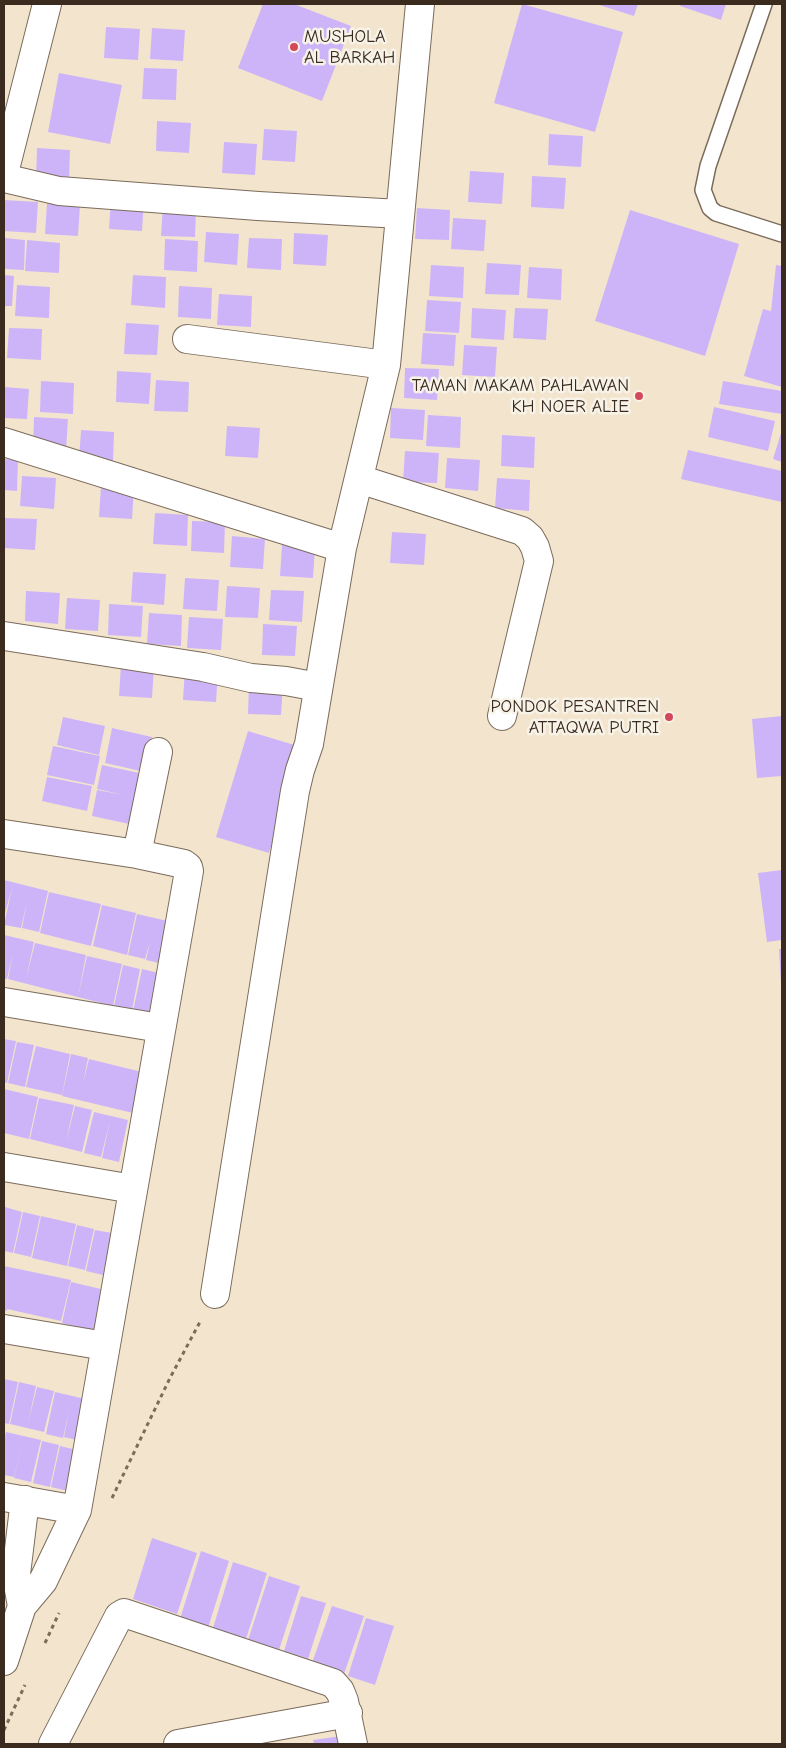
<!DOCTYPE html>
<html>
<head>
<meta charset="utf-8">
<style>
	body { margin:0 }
	#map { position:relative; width:786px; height:1748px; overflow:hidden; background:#f3e5cd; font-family:"Comic Neue",sans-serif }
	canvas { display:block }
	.frame { position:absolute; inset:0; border:5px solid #3b2a1e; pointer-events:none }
</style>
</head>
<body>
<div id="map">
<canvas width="786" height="1748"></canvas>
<div class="frame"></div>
</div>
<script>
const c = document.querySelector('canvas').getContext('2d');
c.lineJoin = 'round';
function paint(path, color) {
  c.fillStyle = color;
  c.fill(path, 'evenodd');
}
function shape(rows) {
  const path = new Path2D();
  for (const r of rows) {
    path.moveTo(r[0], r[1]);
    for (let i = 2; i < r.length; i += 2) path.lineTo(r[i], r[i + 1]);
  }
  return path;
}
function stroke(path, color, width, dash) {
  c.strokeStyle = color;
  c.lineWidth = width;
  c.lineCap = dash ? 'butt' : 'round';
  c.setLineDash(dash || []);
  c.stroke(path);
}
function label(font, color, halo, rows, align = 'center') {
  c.font = font + ' "Comic Neue",sans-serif';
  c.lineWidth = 5;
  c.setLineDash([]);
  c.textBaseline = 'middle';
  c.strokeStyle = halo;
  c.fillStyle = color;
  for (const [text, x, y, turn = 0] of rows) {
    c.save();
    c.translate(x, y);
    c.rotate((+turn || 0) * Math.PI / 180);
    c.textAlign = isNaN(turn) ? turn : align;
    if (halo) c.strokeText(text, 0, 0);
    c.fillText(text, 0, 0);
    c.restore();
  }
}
paint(shape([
	[263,4,294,4,351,26,322,101,238,68],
	[522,4,623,32,595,132,494,103],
	[596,4,638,4,634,16],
	[681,4,726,4,721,20,680,6],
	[106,27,140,29,138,60,104,58],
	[152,28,185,30,183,61,150,59],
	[144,68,177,69,176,100,142,99],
	[59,73,122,85,110,144,48,132],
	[157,121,191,123,189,153,156,151],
	[264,129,297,131,295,162,262,160],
	[549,134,583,136,581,167,548,165],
	[224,142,257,144,255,175,222,173],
	[37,148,70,150,69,181,36,179],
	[470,171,504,173,502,204,468,202],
	[532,176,566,178,564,209,531,207],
	[111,198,144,200,142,231,109,229],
	[4,200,38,202,36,233,4,231],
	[47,203,80,205,78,236,45,234],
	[163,205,196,207,195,237,161,236],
	[417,208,450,210,449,240,415,239],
	[630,210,739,244,705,356,595,321],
	[453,218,486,220,484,251,451,249],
	[206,232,239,234,237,265,204,262],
	[294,233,328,235,326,266,293,264],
	[4,238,25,240,24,270,4,269],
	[249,238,282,239,281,270,247,268],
	[165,239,198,241,197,272,164,270],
	[27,240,60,243,59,273,25,271],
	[487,263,521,265,519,295,485,294],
	[431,265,464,267,463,298,429,296],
	[776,265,782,266,782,387,744,376,763,309,771,311],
	[529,267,562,269,561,300,527,298],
	[4,275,14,276,12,306,4,306],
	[133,275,166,277,165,308,131,305],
	[17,285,50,287,49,318,15,316],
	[179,286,212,288,211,319,178,317],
	[219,294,252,296,251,327,217,325],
	[427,300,461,302,459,333,425,331],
	[472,308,506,310,504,340,471,338],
	[515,308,548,309,546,340,513,338],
	[126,323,159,325,157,355,124,354],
	[9,328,42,329,41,360,7,358],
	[423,333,456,335,454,366,421,364],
	[464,345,497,347,495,377,462,375],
	[405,368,439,369,437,400,404,398],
	[117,371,151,373,149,404,116,402],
	[156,380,189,382,188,412,154,411],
	[41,381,74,383,73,414,40,412],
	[723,381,782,391,782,414,719,404],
	[4,387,29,389,27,419,4,418],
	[714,407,775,421,768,451,708,437],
	[391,408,425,410,423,440,390,438],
	[428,415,461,417,460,448,426,446],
	[34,417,68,419,66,450,33,448],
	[227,426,260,428,258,458,225,456],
	[81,430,114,432,113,463,79,460],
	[782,430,782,462,773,459],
	[502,435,535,437,534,468,501,466],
	[688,450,782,471,782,502,681,479],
	[405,451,439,453,437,483,403,482],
	[447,458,480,460,478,491,445,488],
	[4,459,18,460,17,491,4,490],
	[22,476,56,478,54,509,20,506],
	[497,478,530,480,529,511,495,508],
	[101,486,134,488,132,519,99,517],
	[155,513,188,515,187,546,153,544],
	[4,518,37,519,35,550,4,548],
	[192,521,225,522,224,553,191,551],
	[392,532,426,534,424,565,390,563],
	[232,536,265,539,263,569,230,567],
	[282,545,315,548,313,578,280,576],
	[133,572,166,574,164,605,131,602],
	[185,578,219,580,217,611,183,609],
	[227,586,260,588,258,618,225,617],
	[271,590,304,591,302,622,269,620],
	[26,591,60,593,58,624,25,621],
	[67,598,100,600,98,631,65,629],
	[109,604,143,606,141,637,108,635],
	[149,613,182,615,181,646,147,644],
	[189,617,223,619,221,650,187,648],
	[263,624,297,626,295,656,262,655],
	[121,665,154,667,152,698,119,696],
	[185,669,218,671,216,702,183,700],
	[249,683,283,685,281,715,248,714],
	[782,716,782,776,757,778,752,719],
	[63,717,105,726,99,755,57,745],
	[112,728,152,737,145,772,105,763],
	[248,731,301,747,269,853,216,837],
	[53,746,100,756,94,785,47,775],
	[102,765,144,774,134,825,92,816,97,790,124,795,97,789],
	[47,777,92,786,87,811,42,801],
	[782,870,782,940,767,942,758,873],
	[4,880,48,891,39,932,22,928,27,902,21,928,4,925,12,888,4,917],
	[49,892,101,904,91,946,40,933],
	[102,905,136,913,127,955,93,946],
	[137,914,172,922,163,964,146,960,150,942,145,959,128,955],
	[4,935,34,942,26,979,35,943,86,955,78,997,8,979,13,953,7,979,4,979],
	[779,949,782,949,782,984,781,984],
	[87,956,122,964,113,1006,78,997],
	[123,965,140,969,132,1010,114,1006],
	[142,969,159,973,150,1015,133,1011],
	[4,1039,16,1041,7,1083,4,1082],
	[17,1042,34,1045,25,1087,8,1083],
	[36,1046,70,1054,62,1095,26,1087],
	[71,1054,88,1058,83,1083,89,1059,142,1072,133,1113,62,1096],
	[4,1089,38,1097,29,1139,4,1133],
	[39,1098,74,1105,66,1142,75,1106,92,1110,82,1152,30,1139],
	[94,1112,128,1120,119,1162,102,1158,110,1121,101,1157,84,1153],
	[5,1207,22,1212,13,1253,4,1251],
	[23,1212,40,1216,31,1257,14,1253],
	[41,1216,76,1224,67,1266,32,1258],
	[77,1225,94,1229,85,1270,68,1266],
	[95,1230,112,1233,103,1275,86,1271],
	[4,1266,71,1280,61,1321,7,1309,7,1311,4,1310],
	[71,1282,105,1290,97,1332,62,1323],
	[4,1379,18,1382,9,1424,4,1423],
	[19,1382,36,1386,28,1423,37,1387,54,1391,44,1432,10,1424],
	[55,1392,90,1400,81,1441,64,1437,69,1411,63,1438,46,1434],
	[6,1432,41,1440,31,1482,14,1478,23,1441,14,1477,4,1475,4,1440],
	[42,1441,59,1445,50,1487,33,1483],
	[60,1446,77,1450,68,1491,51,1487],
	[152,1538,197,1553,177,1614,133,1599],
	[201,1551,229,1561,208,1628,180,1619],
	[233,1562,267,1573,246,1639,213,1628],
	[269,1576,300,1586,279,1650,248,1640],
	[301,1596,326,1603,308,1659,284,1651],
	[332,1606,364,1616,344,1674,312,1663],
	[366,1618,394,1626,375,1685,348,1676],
	[349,1735,351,1744,314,1744,313,1740]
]), '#cdb4f9');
const lane = shape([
	[764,4,708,166,703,190,710,208,716,213,782,234]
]);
const street = shape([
	[4,173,47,4],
	[4,178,59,191,258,206,400,214],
	[187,339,386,365],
	[4,442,342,548],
	[359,479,522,531,530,538,535,547,539,561,502,716],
	[4,636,203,667,251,678,286,681,318,687],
	[4,834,137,854,184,864,188,867,189,871,77,1510,43,1581,22,1606,4,1661],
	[137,854,158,752],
	[4,1002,160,1028],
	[4,1167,133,1189],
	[215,1294,295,791,300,770,309,744,342,548,386,365,420,4],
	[4,1329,105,1346],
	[4,1497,77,1510],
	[22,1606,16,1574,25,1500],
	[53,1744,119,1616,124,1613,333,1683,340,1691,344,1701,353,1744],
	[178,1744,348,1713]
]);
stroke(lane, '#7b6b5b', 18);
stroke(street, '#7b6b5b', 30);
stroke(shape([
	[112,1498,170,1378,201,1320],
	[45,1643,59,1613],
	[4,1730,25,1685]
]), '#7b6b5b', 3, [4, 4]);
stroke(lane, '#fff', 15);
stroke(street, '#fff', 28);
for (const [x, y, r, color] of [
	[294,47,5,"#d1495b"],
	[639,396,5,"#d1495b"],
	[669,717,5,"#d1495b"]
]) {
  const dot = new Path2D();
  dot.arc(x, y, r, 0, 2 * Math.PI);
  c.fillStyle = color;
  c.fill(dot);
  stroke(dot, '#f7f3e8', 2);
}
label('18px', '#3b2a1e', '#f7f3e8', [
	["MUSHOLA",304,37,"left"],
	["AL BARKAH",304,58,"left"],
	["TAMAN MAKAM PAHLAWAN",629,386],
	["KH NOER ALIE",629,407],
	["PONDOK PESANTREN",659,707],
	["ATTAQWA PUTRI",659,728]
], 'right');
</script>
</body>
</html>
